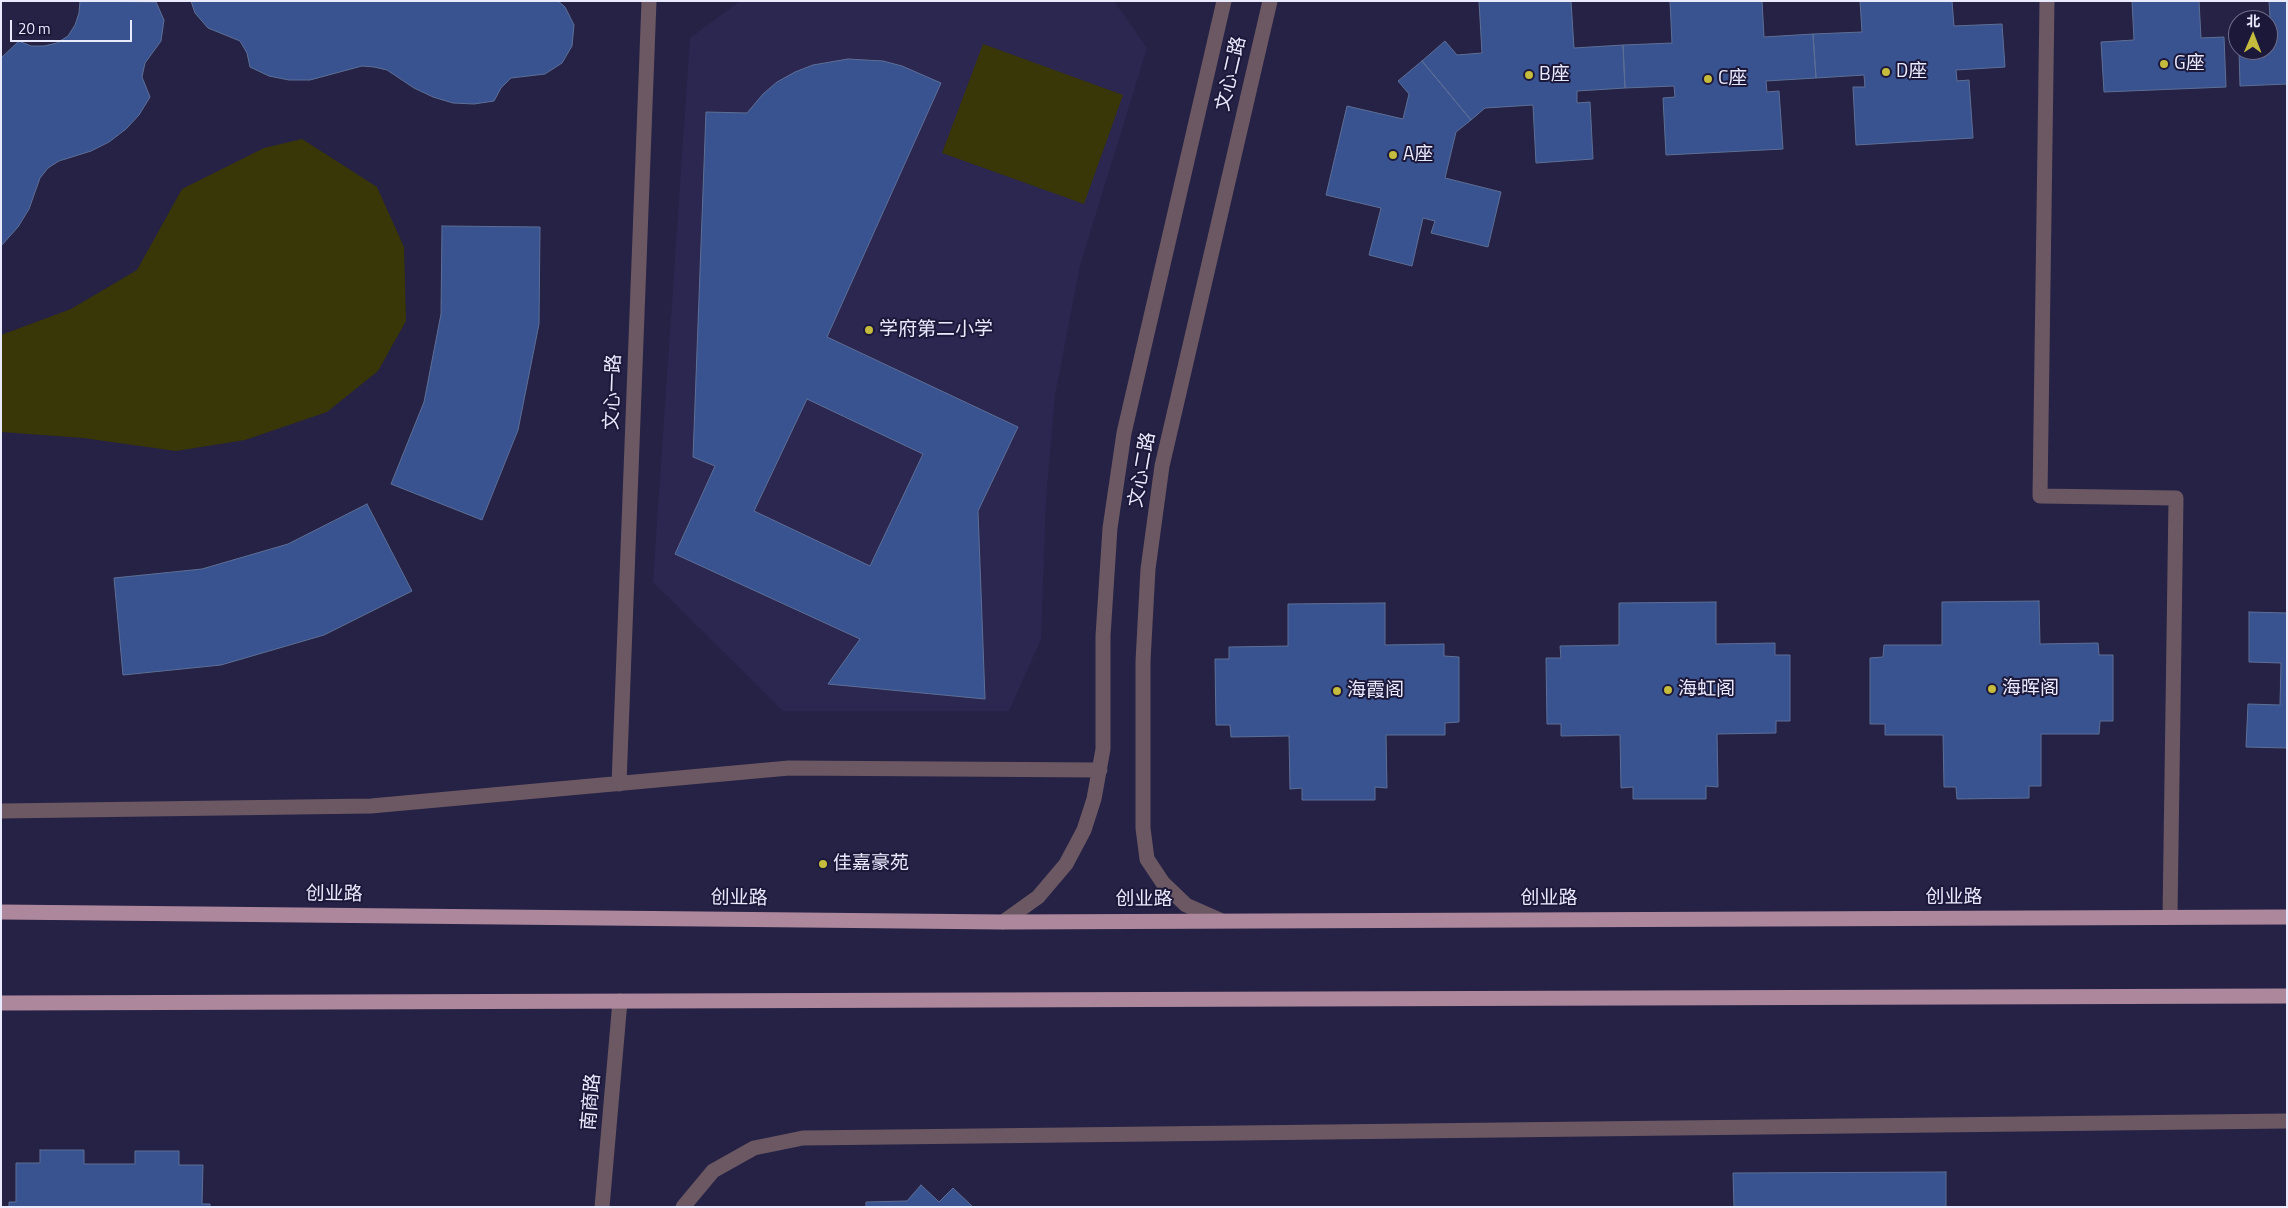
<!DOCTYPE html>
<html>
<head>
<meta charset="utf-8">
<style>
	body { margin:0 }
	#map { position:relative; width:2288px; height:1208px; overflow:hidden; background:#252245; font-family:"Titillium Web","Noto Sans SC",sans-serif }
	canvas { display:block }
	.frame { position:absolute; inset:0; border:2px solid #eaeafe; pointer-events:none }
	.north { position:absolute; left:2228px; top:10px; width:50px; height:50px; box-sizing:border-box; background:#1c183a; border:1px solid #6e6c88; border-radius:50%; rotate:1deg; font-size:14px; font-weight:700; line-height:20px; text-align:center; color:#eaeafe }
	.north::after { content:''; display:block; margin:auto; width:18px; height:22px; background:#c5bc3d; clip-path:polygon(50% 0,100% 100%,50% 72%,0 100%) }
	.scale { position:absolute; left:10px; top:20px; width:122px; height:22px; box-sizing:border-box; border:2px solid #eaeafe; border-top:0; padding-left:6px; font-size:15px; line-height:18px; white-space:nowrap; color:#eaeafe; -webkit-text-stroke:4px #1c183a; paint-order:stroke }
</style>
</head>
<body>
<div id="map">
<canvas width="2288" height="1208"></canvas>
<div class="frame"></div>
<div class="north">北</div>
<div class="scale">20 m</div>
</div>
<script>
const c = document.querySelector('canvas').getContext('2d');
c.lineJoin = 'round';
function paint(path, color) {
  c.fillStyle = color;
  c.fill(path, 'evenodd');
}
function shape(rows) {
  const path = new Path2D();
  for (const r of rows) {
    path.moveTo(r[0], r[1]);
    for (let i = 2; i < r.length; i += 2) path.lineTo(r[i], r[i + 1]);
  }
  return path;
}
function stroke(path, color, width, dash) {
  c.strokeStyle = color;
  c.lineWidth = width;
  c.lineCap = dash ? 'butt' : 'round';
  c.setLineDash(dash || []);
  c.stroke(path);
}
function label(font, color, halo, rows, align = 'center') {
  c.font = font + ' "Titillium Web","Noto Sans SC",sans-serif';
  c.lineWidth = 4;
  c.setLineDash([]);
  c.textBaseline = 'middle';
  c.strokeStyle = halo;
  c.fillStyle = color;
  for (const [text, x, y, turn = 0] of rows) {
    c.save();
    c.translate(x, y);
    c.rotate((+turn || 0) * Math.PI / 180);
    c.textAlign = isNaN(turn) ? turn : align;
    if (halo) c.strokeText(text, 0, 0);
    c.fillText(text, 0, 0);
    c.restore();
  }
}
paint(shape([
	[740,1,1114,1,1147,48,1080,265,1055,396,1046,498,1041,639,1009,711,783,711,653,582,690,38]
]), '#2b2751');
paint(shape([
	[983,44,1123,95,1084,204,942,153],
	[302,139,377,187,404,247,406,321,378,371,327,412,245,440,176,451,83,438,2,432,1,335,71,309,137,270,182,189,264,148]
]), '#393607');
const building = shape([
	[80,1,156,2,164,20,161,41,145,63,142,77,150,97,139,115,126,129,109,142,91,151,59,161,48,168,40,178,29,209,18,227,1,246,1,58,19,41,31,46,44,46,57,43,68,36,75,25,79,13,80,1],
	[191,1,558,1,565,7,574,25,572,46,562,63,545,74,511,78,501,88,494,101,474,104,453,103,433,97,414,88,387,70,374,67,362,66,310,80,289,80,269,76,250,67,247,53,240,41,208,28,195,13,191,1],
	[1479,1,1571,1,1574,48,1623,45,1625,88,1577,91,1577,103,1590,102,1593,159,1536,163,1533,105,1485,108,1471,120,1422,61,1445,41,1457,55,1482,53,1479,1],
	[1670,1,1762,1,1764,37,1813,34,1816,78,1766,81,1767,92,1779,91,1783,149,1666,155,1663,98,1675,97,1674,86,1625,88,1623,45,1672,43,1670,1],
	[1860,1,1952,1,1954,26,2002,24,2005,67,1956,70,1957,81,1969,80,1973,138,1856,145,1853,87,1865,87,1864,75,1816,78,1813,34,1862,32,1860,1],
	[2132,1,2199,1,2201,38,2224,37,2226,87,2104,92,2101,42,2134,40,2132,1],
	[2269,1,2287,1,2287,84,2240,86,2239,50,2268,50,2268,35,2271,35,2269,1],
	[848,59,883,61,902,66,941,83,827,337,1018,427,978,511,985,699,828,684,860,639,675,554,715,466,693,457,706,112,747,113,763,94,777,82,795,72,813,65,848,59],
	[807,399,923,454,870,566,754,511,807,399],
	[1422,61,1471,120,1456,132,1445,178,1501,192,1488,247,1431,233,1435,221,1423,218,1412,266,1369,255,1381,208,1326,195,1347,106,1403,119,1409,94,1398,81,1422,61],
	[442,226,540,227,539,324,518,430,482,520,391,484,424,402,441,314,442,226],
	[367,504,412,591,324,635,221,665,123,675,114,578,202,569,288,544,367,504],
	[2039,601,2040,644,2098,643,2099,655,2113,655,2113,721,2100,721,2099,734,2041,734,2041,786,2029,786,2029,798,1957,799,1956,787,1944,787,1943,735,1885,735,1885,724,1870,724,1870,658,1883,657,1884,645,1942,645,1942,602,2039,601],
	[1716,602,1716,644,1775,643,1775,655,1790,655,1790,721,1776,721,1776,733,1717,734,1718,787,1706,786,1706,799,1633,799,1633,787,1621,788,1620,735,1561,736,1561,724,1547,724,1546,658,1561,658,1560,646,1619,645,1619,603,1716,602],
	[1385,603,1385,645,1444,644,1444,656,1459,657,1459,722,1445,723,1445,735,1386,735,1387,788,1375,787,1375,800,1302,800,1302,788,1290,789,1289,736,1231,737,1230,725,1216,725,1215,659,1229,659,1229,647,1288,646,1288,604,1385,603],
	[2249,612,2287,613,2287,748,2246,747,2248,704,2280,705,2281,663,2249,662,2249,612],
	[40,1150,84,1150,84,1164,135,1164,135,1151,179,1151,179,1165,203,1165,202,1204,210,1204,210,1207,9,1207,9,1202,16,1202,16,1163,40,1163,40,1150],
	[1946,1172,1946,1207,1734,1207,1733,1173,1946,1172],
	[921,1185,939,1202,953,1188,973,1207,866,1207,866,1202,907,1201,921,1185]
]);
paint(building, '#395390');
stroke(building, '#5d6f96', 1);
stroke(shape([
	[2047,1,2040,496,2176,498,2170,917],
	[619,784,649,1],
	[1,811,371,806,789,768,1100,770],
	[1220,920,1186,905,1163,883,1147,859,1143,828,1143,661,1148,569,1162,466,1270,1],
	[1003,922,1038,897,1066,864,1084,830,1094,799,1103,749,1103,636,1110,528,1124,433,1224,1],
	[602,1207,620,1001],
	[683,1207,713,1171,754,1148,803,1138,2287,1121]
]), '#6b5862', 15);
stroke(shape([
	[1,912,1003,922,2287,917],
	[1,1003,2287,996]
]), '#ad879b', 15);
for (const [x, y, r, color] of [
	[2164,64,5,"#c5bc3d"],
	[1886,72,5,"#c5bc3d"],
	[1529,75,5,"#c5bc3d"],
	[1708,79,5,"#c5bc3d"],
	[1393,155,5,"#c5bc3d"],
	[869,330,5,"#c5bc3d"],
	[1992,689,5,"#c5bc3d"],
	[1668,690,5,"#c5bc3d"],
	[1337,691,5,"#c5bc3d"],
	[823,864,5,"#c5bc3d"]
]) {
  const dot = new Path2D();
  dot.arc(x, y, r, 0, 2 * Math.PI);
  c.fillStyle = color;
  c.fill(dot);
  stroke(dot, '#1c183a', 2);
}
label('19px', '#eaeafe', '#1c183a', [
	["G座",2174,64],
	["D座",1896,72],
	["B座",1539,75],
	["C座",1718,79],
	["A座",1403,155],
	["学府第二小学",879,330],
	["海晖阁",2002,689],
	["海虹阁",1678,690],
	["海霞阁",1347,691],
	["佳嘉豪苑",833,864]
], 'left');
label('19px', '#eaeafe', '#1c183a', [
	["文心二路",1232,74,-77],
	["文心一路",614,392,-88],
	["文心二路",1143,470,-80],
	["创业路",334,895,1],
	["创业路",1954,898],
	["创业路",739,899,1],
	["创业路",1549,899],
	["创业路",1144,900],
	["南商路",592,1102,-85]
]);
</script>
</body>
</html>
